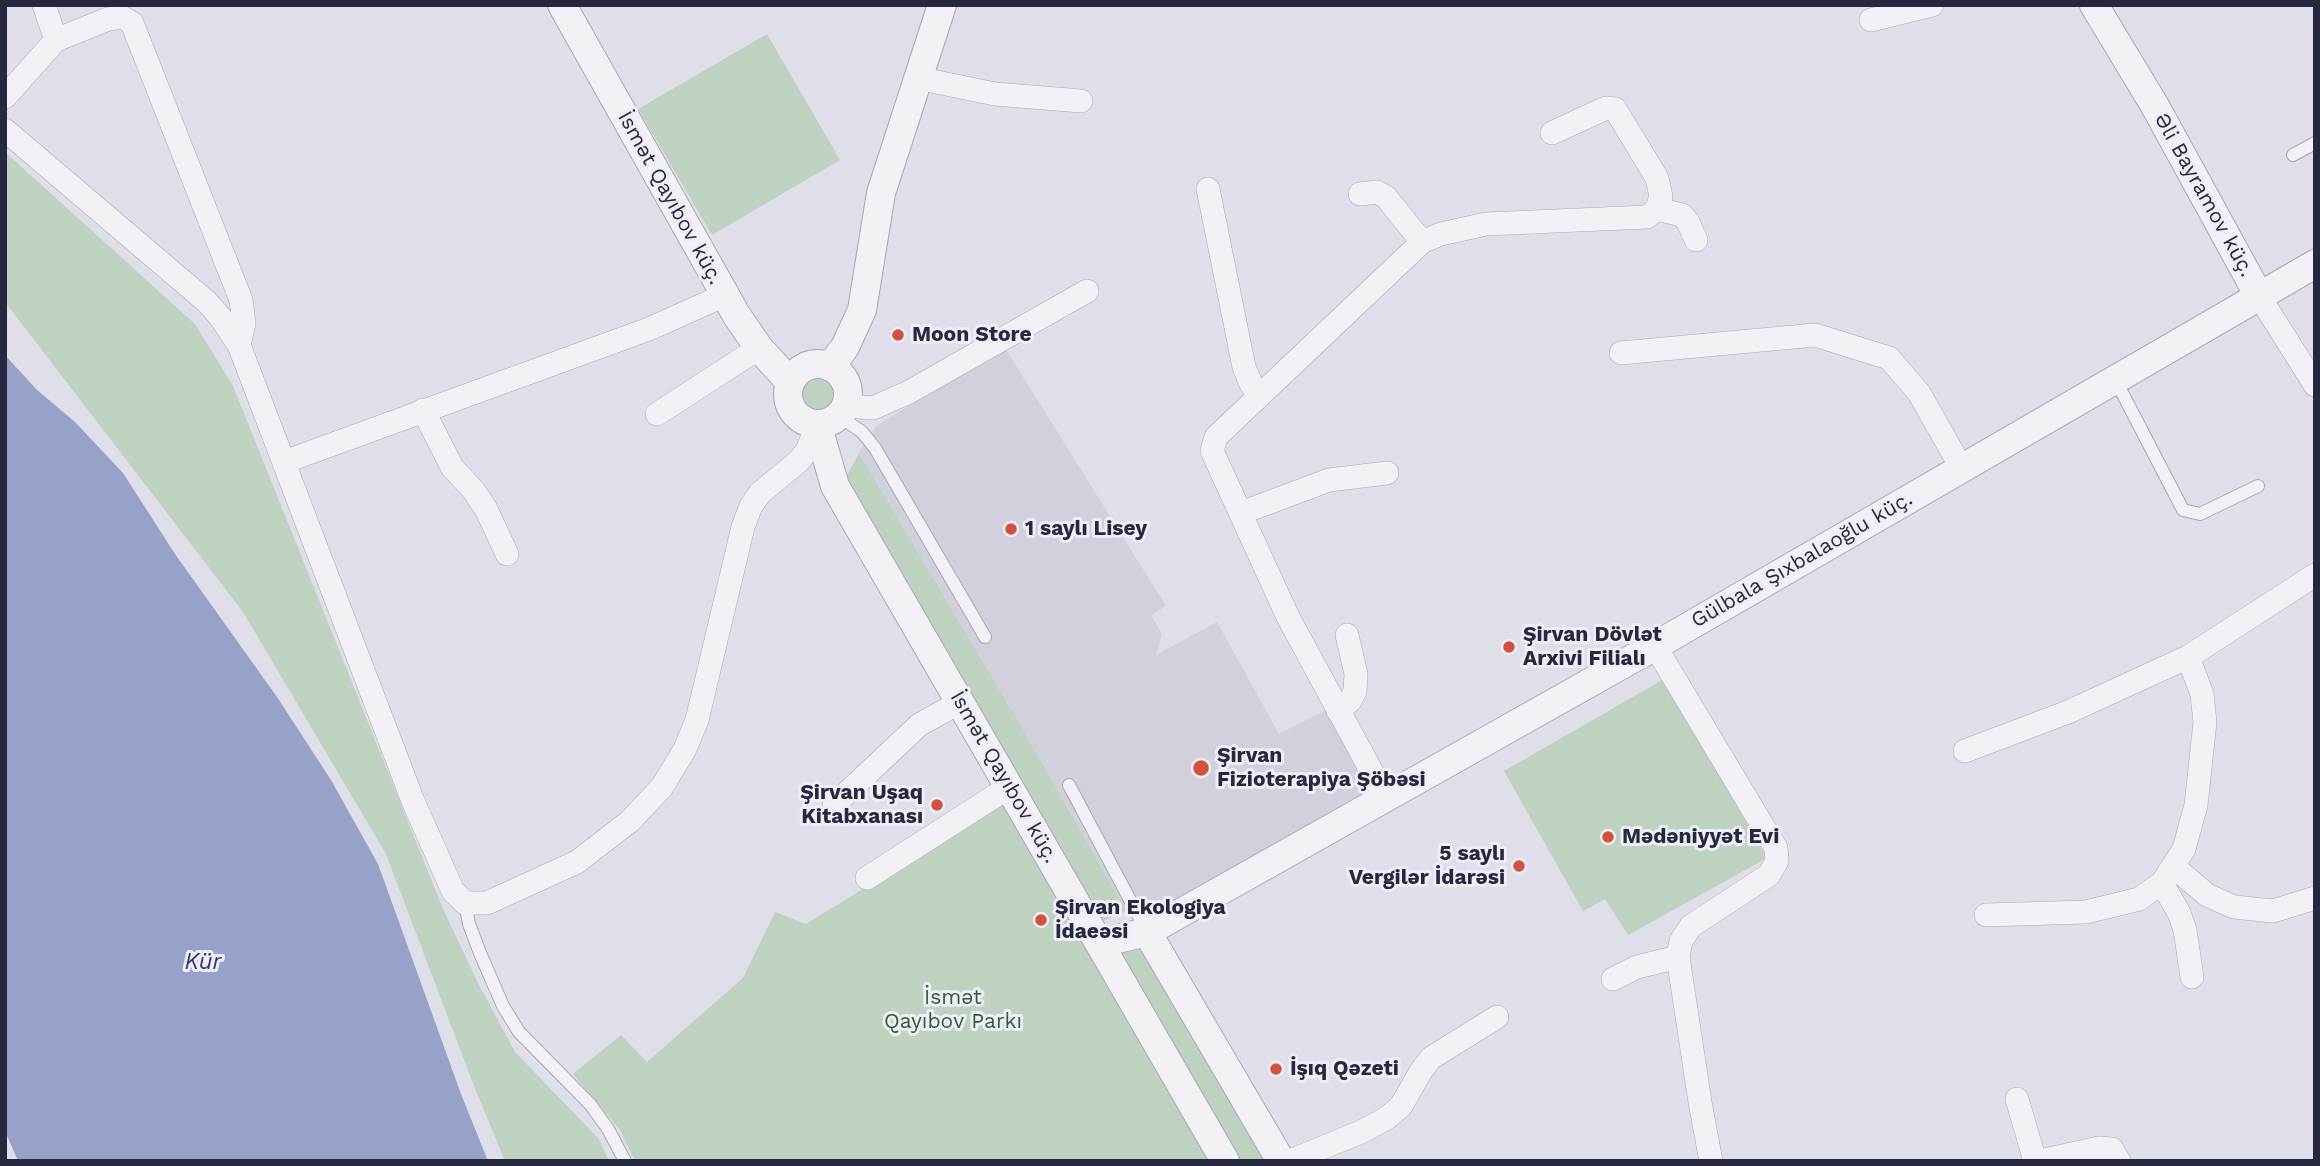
<!DOCTYPE html>
<html>
<head>
<meta charset="utf-8">
<style>
	body { margin:0 }
	#map { position:relative; width:2320px; height:1166px; overflow:hidden; background:#dedfe8; font-family:"Work Sans",sans-serif }
	canvas { display:block }
	.frame { position:absolute; inset:0; border:7px solid #26283f; pointer-events:none }
</style>
</head>
<body>
<div id="map">
<canvas width="2320" height="1166"></canvas>
<div class="frame"></div>
</div>
<script>
const c = document.querySelector('canvas').getContext('2d');
c.lineJoin = 'round';
function paint(path, color) {
  c.fillStyle = color;
  c.fill(path, 'evenodd');
}
function shape(rows) {
  const path = new Path2D();
  for (const r of rows) {
    if (r.length === 3) {
      path.moveTo(r[0] + r[2], r[1]);
      path.arc(r[0], r[1], r[2], 0, 2 * Math.PI);
      continue;
    }
    path.moveTo(r[0], r[1]);
    for (let i = 2; i < r.length; i += 2) path.lineTo(r[i], r[i + 1]);
  }
  return path;
}
function stroke(path, color, width, dash) {
  c.strokeStyle = color;
  c.lineWidth = width;
  c.lineCap = dash ? 'butt' : 'round';
  c.setLineDash(dash || []);
  c.stroke(path);
}
function label(font, color, halo, rows, align = 'center') {
  c.font = font + ' "Work Sans",sans-serif';
  c.lineWidth = 6;
  c.setLineDash([]);
  c.textBaseline = 'middle';
  c.strokeStyle = halo;
  c.fillStyle = color;
  for (const [text, x, y, turn = 0] of rows) {
    c.save();
    c.translate(x, y);
    c.rotate((+turn || 0) * Math.PI / 180);
    c.textAlign = isNaN(turn) ? turn : align;
    if (halo) c.strokeText(text, 0, 0);
    c.fillText(text, 0, 0);
    c.restore();
  }
}
paint(shape([
	[1005,348,1166,606,1151,615,1162,634,1156,655,1217,622,1279,734,1326,710,1369,790,1153,913,1145,901,1126,911,1021,726,859,453,876,426]
]), '#d0d1dd');
paint(shape([
	[767,34,840,160,712,235,638,109],
	[5,152,195,324,233,386,443,909,479,985,515,1052,599,1139,609,1161,505,1161,474,1086,386,854,243,612,5,302],
	[818,394,16],
	[859,453,1021,726,1126,911,1099,923,844,481],
	[1664,679,1767,858,1628,935,1605,899,1583,911,1504,771],
	[1007,800,1212,1161,635,1161,620,1130,573,1074,621,1035,647,1062,743,978,775,912,806,924],
	[1143,948,1266,1161,1240,1161,1118,953]
]), '#bfd2bf');
paint(shape([
	[5,355,37,390,75,422,123,473,175,554,277,697,331,780,378,864,461,1094,488,1161,18,1161,5,1131]
]), '#97a1ca');
const service = shape([
	[2293,155,2315,143],
	[2115,379,2183,510,2200,514,2258,486],
	[839,416,862,432,875,448,985,637],
	[1069,785,1147,932],
	[465,903,469,924,480,953,503,1006,519,1032,590,1104,608,1129,625,1161]
]);
const minor = shape([
	[1871,20,1932,5],
	[56,40,108,19,122,17,132,23,241,300,244,324,239,345],
	[917,78,995,94,1081,101],
	[5,97,56,40,44,5],
	[5,130,207,302,221,318,239,345,413,801,453,891,465,903,487,903,577,862,630,821,662,787,685,749,697,720,743,527,751,506,760,493,799,461,808,449,817,424],
	[1208,189,1244,367,1251,384,1259,396],
	[1360,194,1377,192,1386,197,1422,242],
	[1657,209,1682,215,1688,222,1696,240],
	[2259,296,2315,385],
	[1621,353,1815,335,1889,358,1919,393,1961,467],
	[845,406,873,408,909,392,1087,291],
	[423,410,452,467,474,491,486,509,507,554],
	[657,414,759,348],
	[284,462,649,329,725,295],
	[1241,513,1329,480,1387,473],
	[1655,646,1776,848,1777,861,1769,875,1691,926,1681,941,1678,957,1700,1102,1711,1161],
	[1338,711,1350,701,1355,691,1356,674,1347,635],
	[1965,751,2068,712,2188,657,2315,575],
	[1386,798,1288,617,1212,451,1216,437,1422,242,1441,234,1486,224,1647,217,1657,209,1661,196,1657,178,1615,109,1606,108,1552,133],
	[834,805,919,725,960,702],
	[2173,866,2207,895,2234,907,2273,911,2315,898],
	[867,878,1009,787],
	[2162,883,2179,913,2185,930,2192,977],
	[1986,915,2086,912,2139,899,2162,883,2184,849,2196,805,2205,722,2202,694,2188,657],
	[1613,979,1637,967,1678,957],
	[2017,1099,2035,1161],
	[1290,1161,1361,1132,1387,1118,1401,1106,1421,1071,1431,1058,1497,1017],
	[2040,1161,2099,1148,2112,1149,2119,1161]
]);
const tertiary = shape([
	[562,5,737,316,759,348,790,382],
	[2094,5,2155,106,2259,296],
	[818,394,30],
	[830,367,845,347,862,310,881,193,942,5],
	[817,424,835,486,1225,1161],
	[1147,932,1281,1161],
	[1100,943,1147,932,1655,646,2315,264]
]);
stroke(service, '#a7a8b5', 14);
stroke(minor, '#a7a8b5', 24);
stroke(tertiary, '#a7a8b5', 30);
stroke(service, '#f1f1f6', 12);
stroke(minor, '#f1f1f6', 23);
stroke(tertiary, '#f1f1f6', 28);
for (const [x, y, r, color] of [
	[898,335,7,"#d3523d"],
	[1011,529,7,"#d3523d"],
	[1509,647,7,"#d3523d"],
	[1201,768,9,"#d3523d"],
	[937,805,7,"#d3523d"],
	[1608,837,7,"#d3523d"],
	[1519,866,7,"#d3523d"],
	[1041,920,7,"#d3523d"],
	[1276,1069,7,"#d3523d"]
]) {
  const dot = new Path2D();
  dot.arc(x, y, r, 0, 2 * Math.PI);
  c.fillStyle = color;
  c.fill(dot);
  stroke(dot, '#edeef6', 2.5);
}
label('21px', '#26283f', '#edeef6', [
	["Əli Bayramov küç.",2204,195,61],
	["İsmət Qayıbov küç.",670,198,61],
	["Gülbala Şıxbalaoğlu küç.",1802,560,-30],
	["İsmət Qayıbov küç.",1004,777,60]
]);
label('bold 21px', '#26283f', '#edeef6', [
	["Moon Store",912,335],
	["1 saylı Lisey",1025,529],
	["Şirvan Dövlət",1523,635],
	["Arxivi Filialı",1523,659],
	["Şirvan",1217,756],
	["Fizioterapiya Şöbəsi",1217,780],
	["Şirvan Uşaq",923,793,"right"],
	["Kitabxanası",923,817,"right"],
	["Mədəniyyət Evi",1622,837],
	["5 saylı",1505,854,"right"],
	["Vergilər İdarəsi",1505,878,"right"],
	["Şirvan Ekologiya",1055,908],
	["İdaeəsi",1055,932],
	["İşıq Qəzeti",1290,1069]
], 'left');
label('21px', '#335b37', '#edeef6', [
	["İsmət",953,998],
	["Qayıbov Parkı",953,1022]
]);
label('italic 23px', '#2f3a74', '#edeef6', [
	["Kür",203,962]
]);
</script>
</body>
</html>
